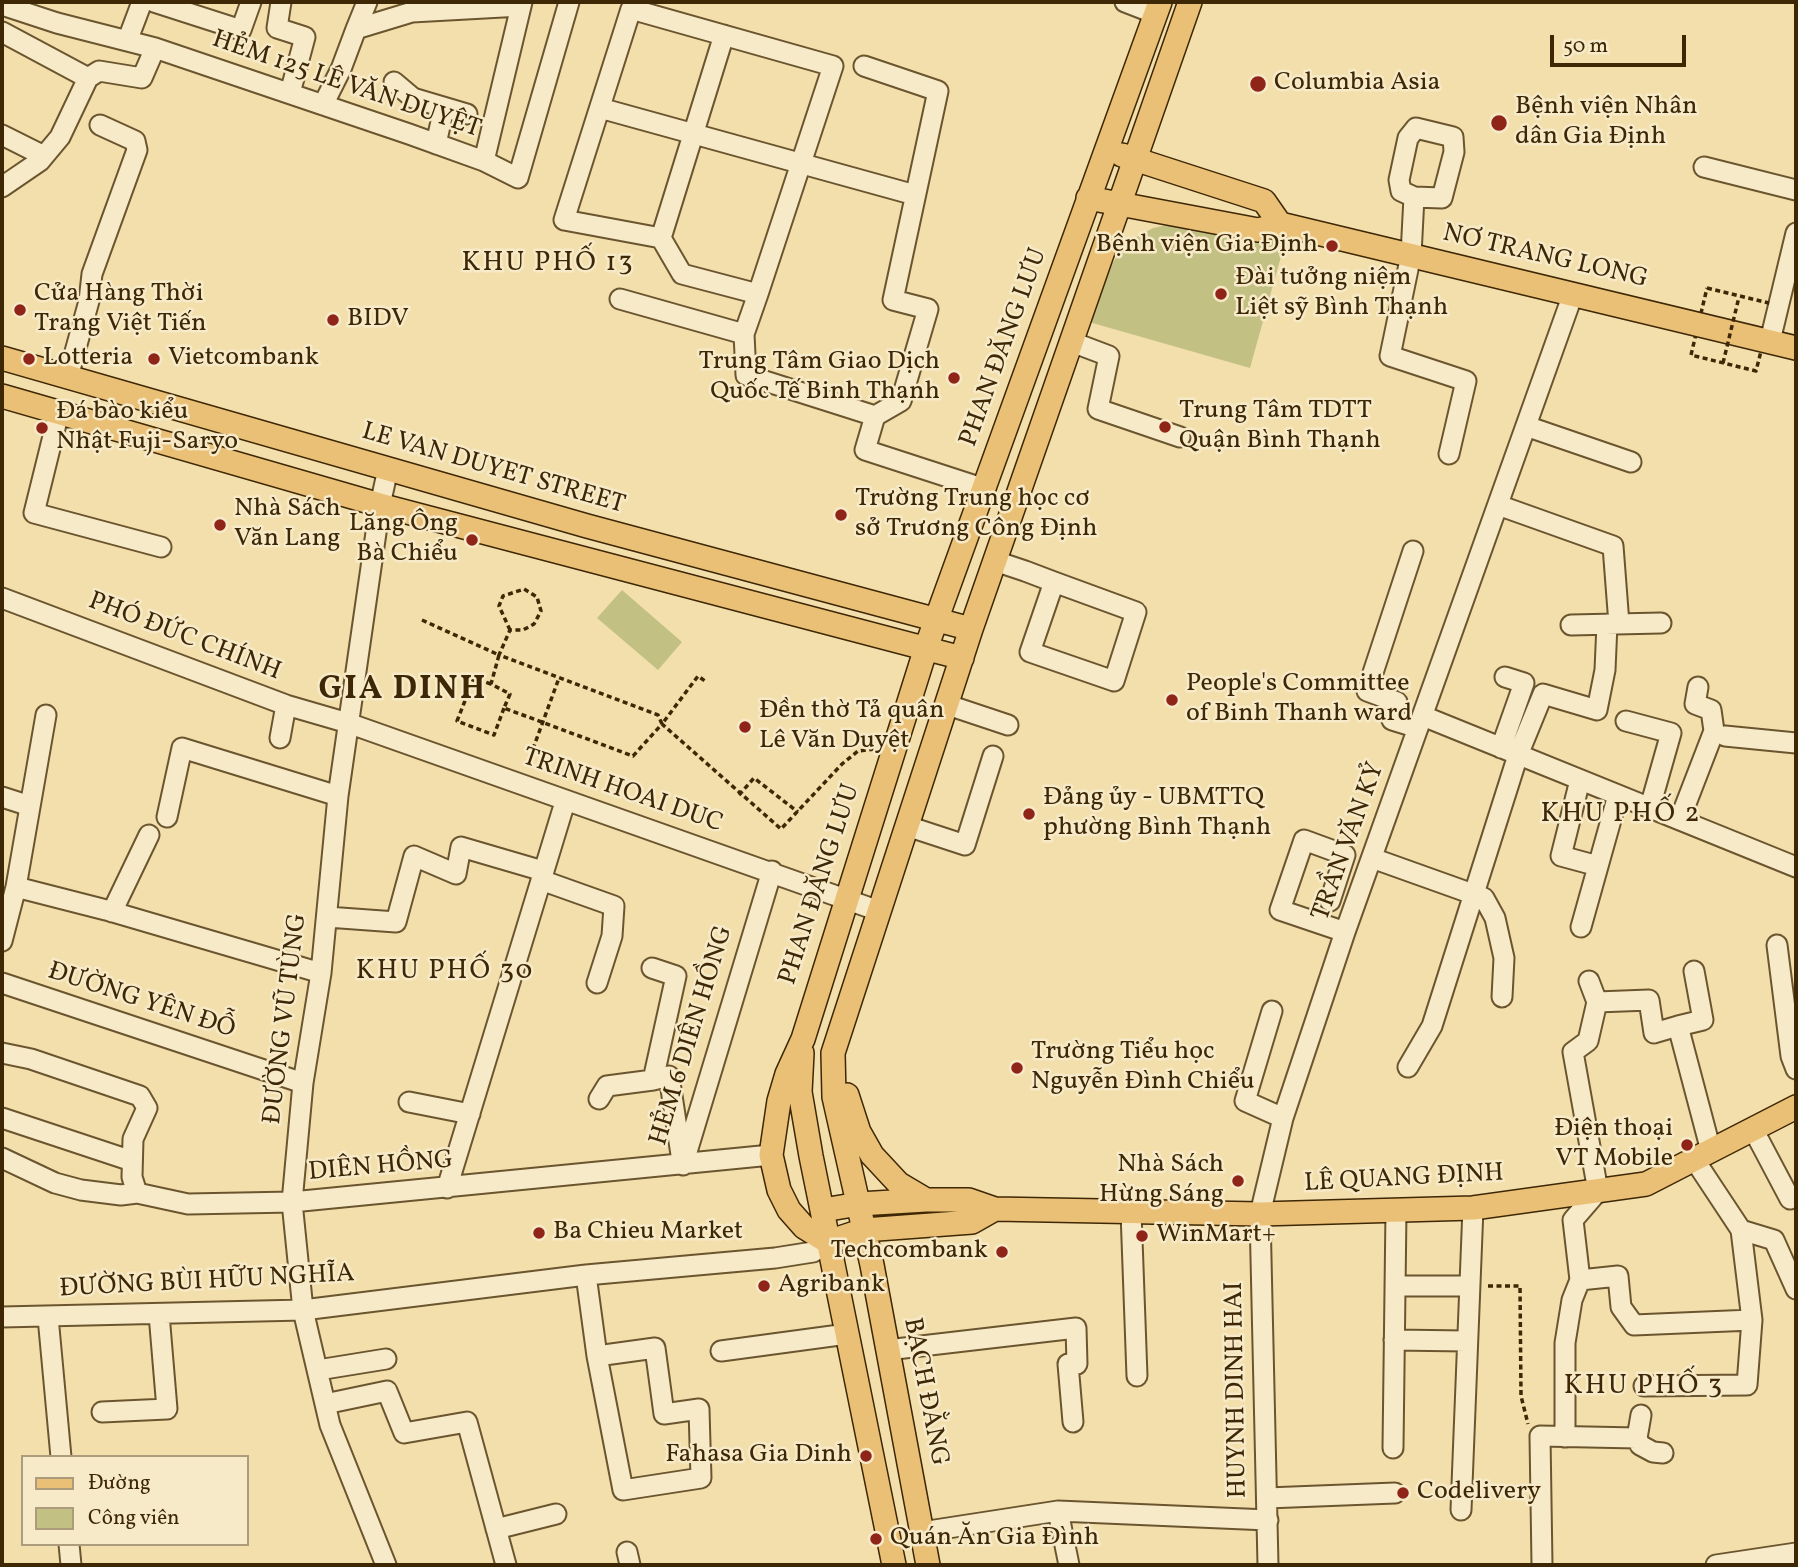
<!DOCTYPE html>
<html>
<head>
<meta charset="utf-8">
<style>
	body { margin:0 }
	#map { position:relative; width:1798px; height:1567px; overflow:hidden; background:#f3dfac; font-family:Vollkorn,serif }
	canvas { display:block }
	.frame { position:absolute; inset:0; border:4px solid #3e2705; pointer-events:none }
	.legend { position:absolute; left:21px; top:1455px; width:228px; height:91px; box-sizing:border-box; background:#f7eac9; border:2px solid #ad9c7b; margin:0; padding:9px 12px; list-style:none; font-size:21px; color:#3e2705 }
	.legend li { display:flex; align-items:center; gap:14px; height:35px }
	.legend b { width:35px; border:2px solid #ad9c7b }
	.scale { position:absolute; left:1550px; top:35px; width:136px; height:32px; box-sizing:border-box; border:4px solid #3e2705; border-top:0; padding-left:9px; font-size:21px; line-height:24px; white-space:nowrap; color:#3e2705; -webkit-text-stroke:5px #f7eac9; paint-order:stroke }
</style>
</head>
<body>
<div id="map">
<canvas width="1798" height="1567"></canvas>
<div class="frame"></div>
<ul class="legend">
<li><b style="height:9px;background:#eac076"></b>Đường</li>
<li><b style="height:19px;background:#c3c084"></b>Công viên</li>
</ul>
<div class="scale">50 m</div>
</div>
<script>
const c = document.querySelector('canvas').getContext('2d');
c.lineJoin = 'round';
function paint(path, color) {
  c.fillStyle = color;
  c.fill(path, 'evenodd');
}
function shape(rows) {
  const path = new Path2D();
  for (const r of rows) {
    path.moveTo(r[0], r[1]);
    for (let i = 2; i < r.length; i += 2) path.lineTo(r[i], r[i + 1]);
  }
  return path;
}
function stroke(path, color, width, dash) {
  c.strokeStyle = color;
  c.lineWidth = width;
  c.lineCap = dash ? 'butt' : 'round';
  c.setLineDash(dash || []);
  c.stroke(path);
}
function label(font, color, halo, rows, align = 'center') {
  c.font = font + ' Vollkorn,serif';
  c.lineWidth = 5;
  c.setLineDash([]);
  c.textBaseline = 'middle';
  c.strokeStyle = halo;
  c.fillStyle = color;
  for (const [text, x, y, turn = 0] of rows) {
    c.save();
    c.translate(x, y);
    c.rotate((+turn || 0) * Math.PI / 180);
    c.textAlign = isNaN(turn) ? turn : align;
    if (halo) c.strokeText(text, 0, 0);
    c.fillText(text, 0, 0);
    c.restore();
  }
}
paint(shape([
	[1190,220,1204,220,1285,242,1250,368,1089,322,1107,273,1124,244,1153,228],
	[622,590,682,642,658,670,597,618]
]), '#c3c084');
const minor = shape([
	[154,2,241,30,251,2],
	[281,2,277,28,305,37,290,93],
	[1125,2,1156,14],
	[2,5,57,23,155,48,409,134,484,161,518,178,569,2],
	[356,29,367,2],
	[2,32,88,78],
	[128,39,142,2],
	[864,66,938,91,893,300,928,309,901,401,875,416,865,450,985,489],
	[394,82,413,98,467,114],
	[323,105,341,69,356,29,412,12,521,6],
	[600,108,915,195],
	[2,135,44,156],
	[436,144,444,108],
	[484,161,522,2],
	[1704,167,1796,190],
	[2,187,40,161,60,137,88,78,99,71,142,78,155,48],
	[1414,197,1442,198,1454,152,1453,137,1416,128,1408,138,1399,180,1401,191,1414,197,1411,255,1390,356,1466,381,1449,454],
	[661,238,724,35],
	[758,294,833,66,631,9,564,220,661,238,682,274,758,294,744,334,746,375,875,416],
	[620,299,744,334],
	[1770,341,1796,233],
	[1072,342,1109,356,1098,409,1180,437],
	[68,377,89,301,92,274,137,150,135,141,100,125],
	[59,412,34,513,161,547],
	[1526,426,1631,462],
	[1498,505,1613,546,1619,624],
	[1413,551,1367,691,1397,702,1392,720,1418,728],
	[995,561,1025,571,1054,582,1136,612,1114,681,1030,652,1054,582],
	[2,598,286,705,348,723,879,911],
	[1571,625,1661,623],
	[948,705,1008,725],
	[1423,716,1796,867],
	[1626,721,1671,733,1650,807],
	[1725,736,1796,743],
	[280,738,286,705],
	[1501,748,1524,683,1505,677],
	[1580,780,1561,856,1598,866],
	[2,797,30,806],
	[167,817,182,748,338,796],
	[1680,819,1714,731,1711,710,1695,704,1698,687],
	[907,826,965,845,993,756],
	[1372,858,1484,898,1495,918,1504,958,1502,997],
	[541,880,614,906,612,936,597,983],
	[16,887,106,910,321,973],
	[1330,901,1345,855,1304,840,1280,910,1345,932],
	[112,912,149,835],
	[327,917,396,922,414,856,456,874,461,847,543,871],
	[1581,927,1618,795],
	[2,941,16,887,46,715],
	[1777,945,1791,1056,1796,1069],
	[652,968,676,976,653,1080,669,1076,682,1161],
	[1589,981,1597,1002,1649,1000,1654,1033,1678,1026,1711,1151],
	[2,983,303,1083],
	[1272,1011,1245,1101,1283,1118],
	[1678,1026,1703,1020,1694,971],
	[2,1053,31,1059,140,1096,147,1108,133,1139,132,1177,137,1193],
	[1408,1067,1432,1026,1518,755,1543,694,1597,710,1605,670,1607,624],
	[599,1099,607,1086,653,1080],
	[409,1102,470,1114],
	[2,1118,132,1161],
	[1753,1129,1790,1199,1796,1197],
	[2,1158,55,1183,81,1190,121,1195,137,1193,188,1204,292,1202,771,1155],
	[683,1165,772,871],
	[447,1188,565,802],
	[1131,1212,1137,1376],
	[1741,1230,1774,1240,1796,1289],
	[586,1275,597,1356,655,1348,664,1414,699,1409,701,1478,623,1490,597,1356],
	[1580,1280,1618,1276,1621,1307,1634,1325,1752,1320],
	[1395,1286,1468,1286],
	[2,1317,303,1310,586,1275,775,1258,813,1252,828,1242],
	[48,1317,61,1457],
	[1394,1340,1466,1341],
	[887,1350,1076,1328,1077,1364,1068,1364,1073,1422],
	[721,1351,847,1334],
	[318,1370,386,1359],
	[1644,1386,1747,1385,1752,1320,1741,1230,1694,1159],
	[325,1404,387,1391,404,1433,467,1422,506,1565],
	[102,1412,167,1409,159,1314],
	[1641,1415,1637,1438,1640,1445,1653,1452,1663,1453],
	[1565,1437,1565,1343,1572,1300,1580,1280,1573,1220,1598,1191,1573,1052,1588,1041,1597,1002],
	[1393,1448,1396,1211],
	[1267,1498,1395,1493],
	[1461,1510,1473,1208],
	[1058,1511,1069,1565],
	[496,1529,556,1514],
	[922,1532,1058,1511,1268,1520],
	[69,1544,71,1565],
	[627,1552,630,1565],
	[386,1565,330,1425,303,1310,292,1202,303,1083,321,973,338,796,380,505,388,469],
	[1268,1565,1260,1214,1283,1118,1345,932,1573,294],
	[1542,1565,1540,1436,1637,1438],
	[1716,1565,1796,1553]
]);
const major = shape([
	[1122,155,1264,201,1280,224],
	[1088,198,1258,230,1280,224,1796,348],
	[2,358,587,526,971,629],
	[2,396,380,505,962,658],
	[802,1053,800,1092,811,1156,894,1565],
	[847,1095,859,1132,872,1155,899,1184,926,1200],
	[823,1210,859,1204,926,1200,969,1200,995,1209,1260,1214,1473,1208,1646,1184,1796,1107],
	[828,1242,804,1227,789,1210,779,1190,771,1155,779,1101,787,1074,803,1039,926,648,1160,2],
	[828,1242,864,1230,972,1222,995,1209],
	[928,1565,872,1265,834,1097,833,1053,971,629,1190,2]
]);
stroke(minor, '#6b552f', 23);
stroke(major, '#3e2705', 26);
stroke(shape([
	[1707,288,1773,304,1756,371,1691,355,1707,288],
	[422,620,499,655,491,684,510,694,504,708,633,756,662,724,781,829,842,764,858,751,875,749],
	[510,630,499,606,503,596,524,589,537,597,541,611,534,624,523,630,510,630,499,655,658,715,662,724,698,676,705,681],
	[491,684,474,678,457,721,494,735,504,708],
	[527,765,559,678],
	[739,795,754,778,798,812],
	[1488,1286,1520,1286,1521,1396,1528,1424]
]), '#3e2705', 3.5, [5, 3.5]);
stroke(minor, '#f7eac9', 19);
stroke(major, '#eac076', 23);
stroke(shape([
	[1723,363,1739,297]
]), '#3e2705', 3.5, [5, 3.5]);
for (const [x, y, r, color] of [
	[1258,84,9,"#8f2418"],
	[1499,123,9,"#8f2418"],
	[1332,246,7,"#8f2418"],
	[1221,294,7,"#8f2418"],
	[20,310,7,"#8f2418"],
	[333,320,7,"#8f2418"],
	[29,359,7,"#8f2418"],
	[154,359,7,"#8f2418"],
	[954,378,7,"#8f2418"],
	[1165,427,7,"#8f2418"],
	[42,428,7,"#8f2418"],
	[841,515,7,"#8f2418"],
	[220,525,7,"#8f2418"],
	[472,540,7,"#8f2418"],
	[1172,700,7,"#8f2418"],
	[745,727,7,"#8f2418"],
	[1029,814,7,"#8f2418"],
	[1017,1068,7,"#8f2418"],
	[1687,1145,7,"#8f2418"],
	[1238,1181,7,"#8f2418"],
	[539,1233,7,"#8f2418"],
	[1142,1236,7,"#8f2418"],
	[1002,1252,7,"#8f2418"],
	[764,1286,7,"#8f2418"],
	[866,1456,7,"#8f2418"],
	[1403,1493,7,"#8f2418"],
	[876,1539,7,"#8f2418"]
]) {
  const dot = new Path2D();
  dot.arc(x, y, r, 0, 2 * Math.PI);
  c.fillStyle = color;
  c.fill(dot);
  stroke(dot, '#f7eac9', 2.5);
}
label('26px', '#3e2705', '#f7eac9', [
	["Columbia Asia",1274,84],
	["Bệnh viện Nhân",1515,108],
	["dân Gia Định",1515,138],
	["Bệnh viện Gia Định",1318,246,"right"],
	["Đài tưởng niệm",1235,279],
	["Liệt sỹ Bình Thạnh",1235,309],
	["Cửa Hàng Thời",34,295],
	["Trang Việt Tiến",34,325],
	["BIDV",347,320],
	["Lotteria",43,359],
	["Vietcombank",168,359],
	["Trung Tâm Giao Dịch",940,363,"right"],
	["Quốc Tế Binh Thạnh",940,393,"right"],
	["Trung Tâm TDTT",1179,412],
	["Quận Bình Thạnh",1179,442],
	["Đá bào kiểu",56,413],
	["Nhật Fuji-Saryo",56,443],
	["Trường Trung học cơ",855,500],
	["sở Trương Công Định",855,530],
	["Nhà Sách",234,510],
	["Văn Lang",234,540],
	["Lăng Ông",458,525,"right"],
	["Bà Chiểu",458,555,"right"],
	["People's Committee",1186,685],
	["of Binh Thanh ward",1186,715],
	["Đền thờ Tả quân",759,712],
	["Lê Văn Duyệt",759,742],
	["Đảng ủy - UBMTTQ",1043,799],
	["phường Bình Thạnh",1043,829],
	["Trường Tiểu học",1031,1053],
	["Nguyễn Đình Chiểu",1031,1083],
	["Điện thoại",1673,1130,"right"],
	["VT Mobile",1673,1160,"right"],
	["Nhà Sách",1224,1166,"right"],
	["Hừng Sáng",1224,1196,"right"],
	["Ba Chieu Market",553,1233],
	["WinMart+",1156,1236],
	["Techcombank",988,1252,"right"],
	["Agribank",778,1286],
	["Fahasa Gia Dinh",852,1456,"right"],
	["Codelivery",1417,1493],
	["Quán Ăn Gia Đình",890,1539]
], 'left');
label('26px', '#3e2705', '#f7eac9', [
	["HẺM 125 LÊ VĂN DUYỆT",346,86,19],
	["NƠ TRANG LONG",1545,258,13],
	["PHAN ĐĂNG LƯU",1005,348,-70],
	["LE VAN DUYET STREET",493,470,16],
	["PHÓ ĐỨC CHÍNH",184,638,21],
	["TRINH HOAI DUC",622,792,19],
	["TRẦN VĂN KỶ",1350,842,-70],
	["PHAN ĐĂNG LƯU",821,885,-72],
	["ĐƯỜNG YÊN ĐỖ",141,1002,18],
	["ĐƯỜNG VŨ TÙNG",287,1019,-83],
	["HẺM 6 DIÊN HỒNG",693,1036,-73],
	["DIÊN HỒNG",381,1168,-5],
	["LÊ QUANG ĐỊNH",1404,1180,-3],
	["ĐƯỜNG BÙI HỮU NGHĨA",207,1283,-3],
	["HUYNH DINH HAI",1238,1390,-91],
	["BẠCH ĐẰNG",924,1392,79]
]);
c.letterSpacing = '2px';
label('28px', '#3e2705', '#f7eac9', [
	["KHU PHỐ 13",548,265],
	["KHU PHỐ 2",1621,816],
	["KHU PHỐ 30",445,973],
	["KHU PHỐ 3",1644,1388]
]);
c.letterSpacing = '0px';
c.letterSpacing = '2px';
label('bold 33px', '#3e2705', '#f7eac9', [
	["GIA DINH",403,692]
]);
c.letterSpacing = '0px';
</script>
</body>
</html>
